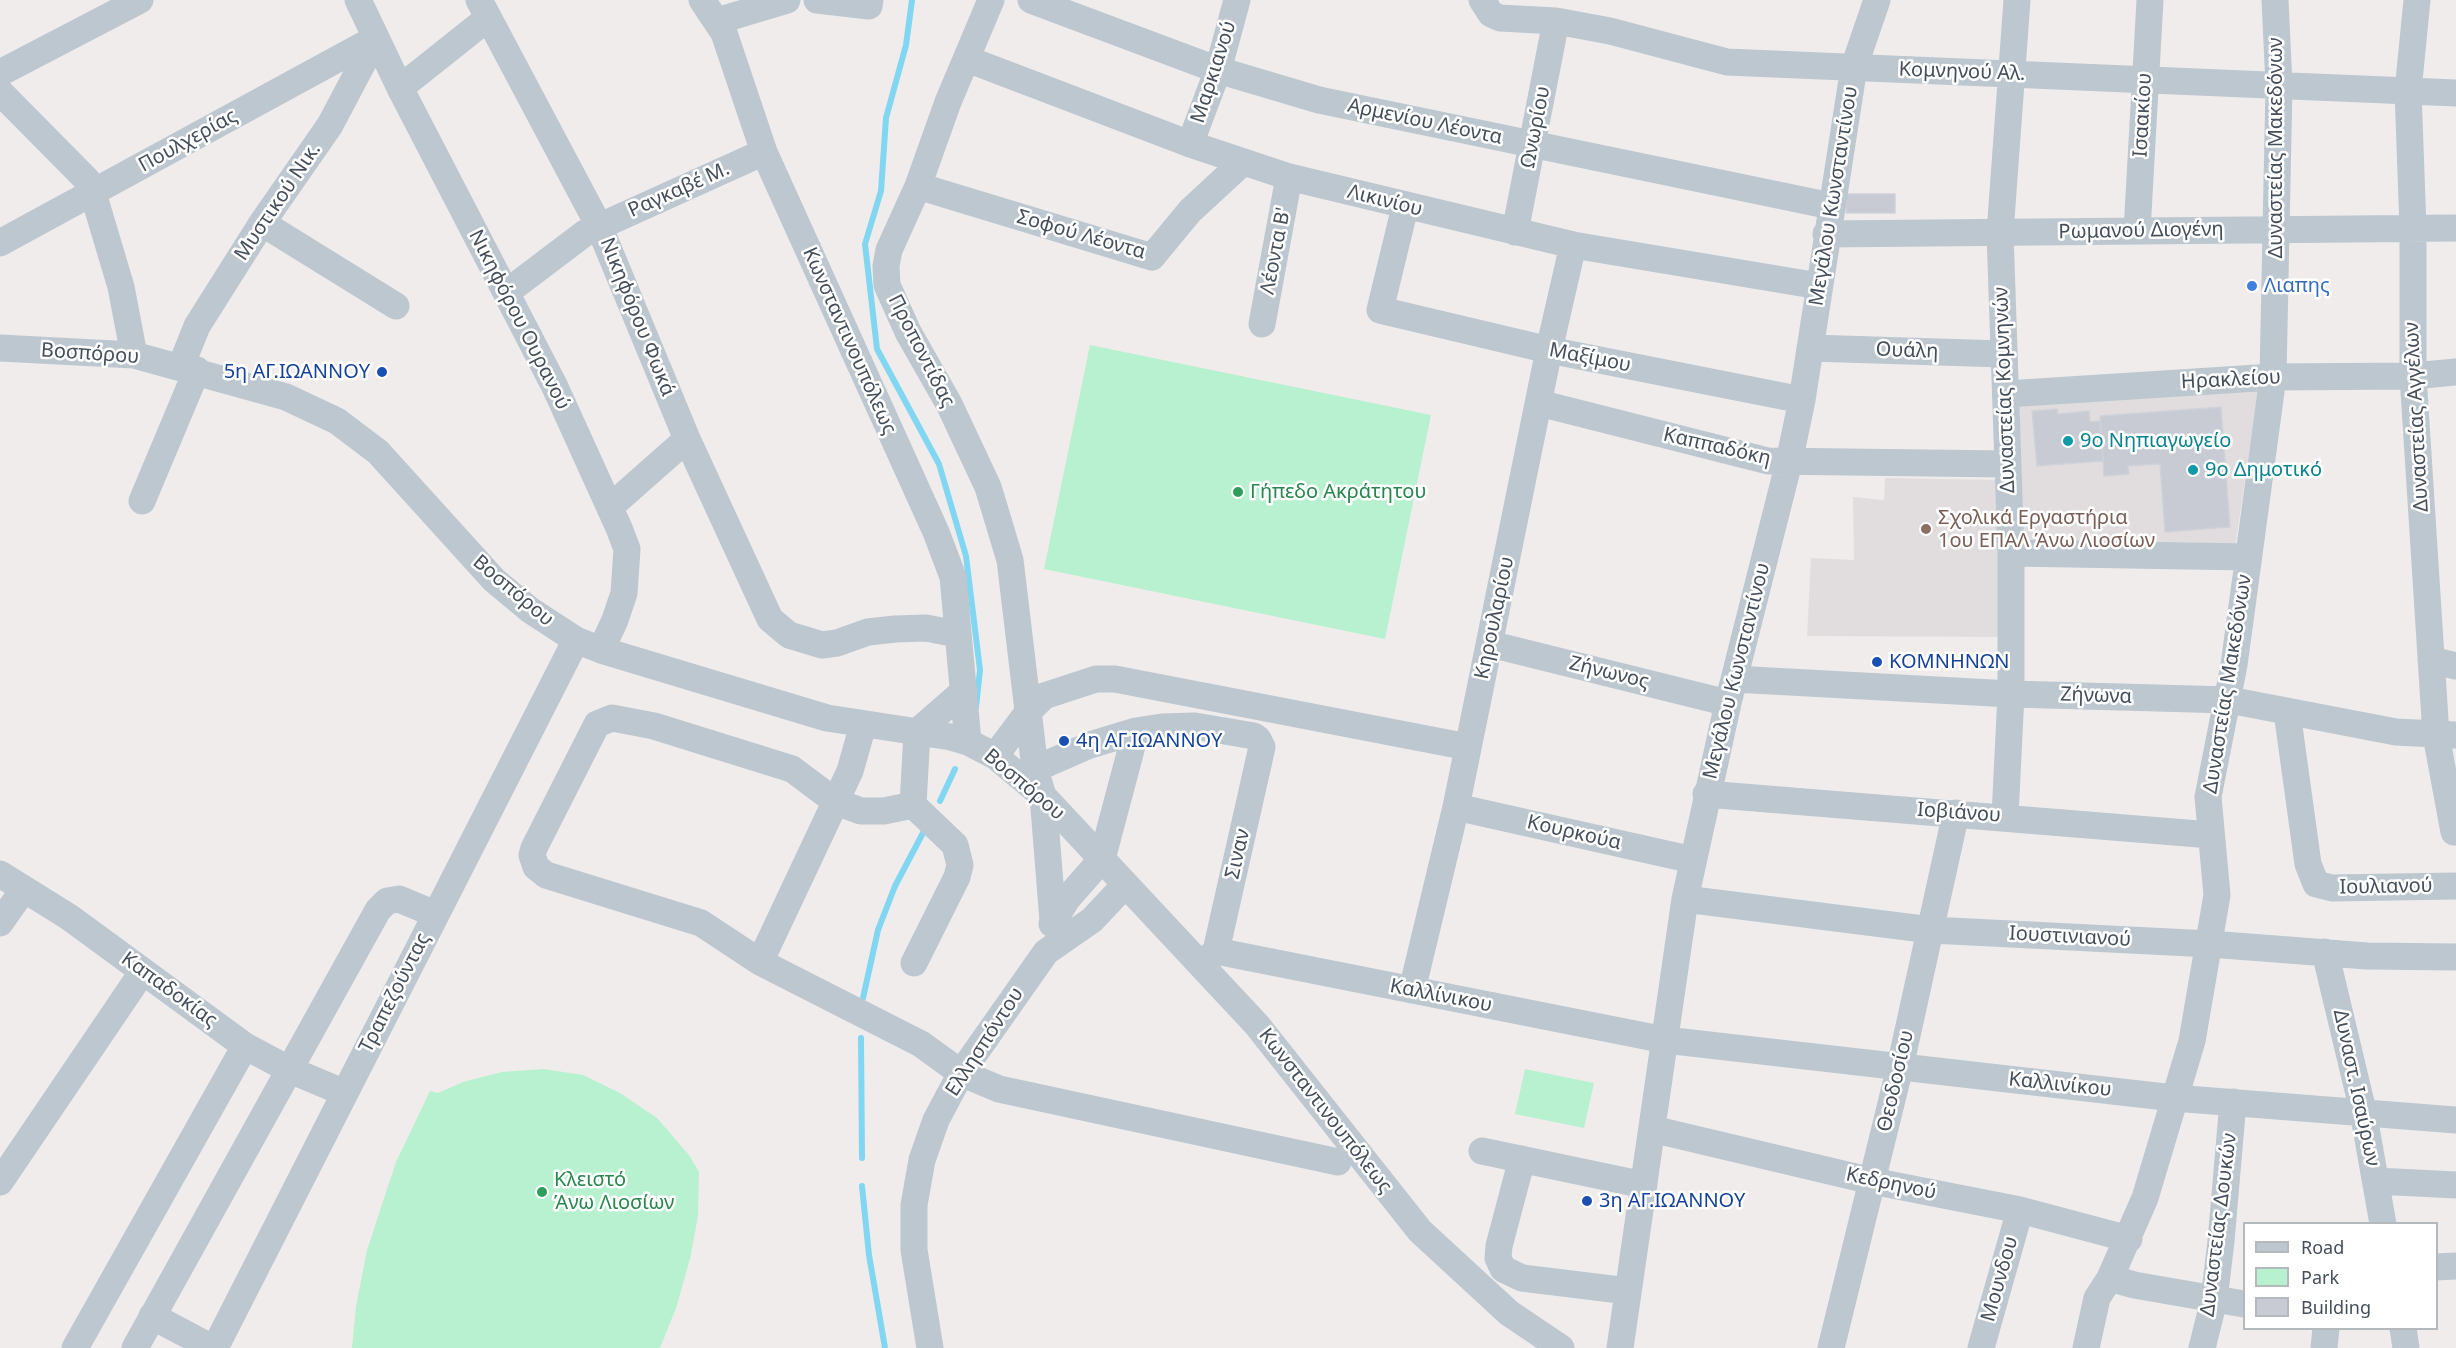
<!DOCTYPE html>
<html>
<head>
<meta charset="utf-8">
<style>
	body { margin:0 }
	#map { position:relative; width:2456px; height:1348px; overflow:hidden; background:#f0ecec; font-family:"Noto Sans",sans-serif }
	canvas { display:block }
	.legend { position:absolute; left:2243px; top:1222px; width:195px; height:108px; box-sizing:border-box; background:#fff; border:2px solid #b4b9bd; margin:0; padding:8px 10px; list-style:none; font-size:18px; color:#444f5b }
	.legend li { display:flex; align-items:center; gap:12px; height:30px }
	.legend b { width:30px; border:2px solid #b4b9bd }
</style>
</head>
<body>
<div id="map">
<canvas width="2456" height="1348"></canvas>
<ul class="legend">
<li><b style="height:8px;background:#bcc7d0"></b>Road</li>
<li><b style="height:16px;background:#b7f1cf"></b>Park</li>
<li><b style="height:16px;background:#c8cbd3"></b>Building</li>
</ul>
</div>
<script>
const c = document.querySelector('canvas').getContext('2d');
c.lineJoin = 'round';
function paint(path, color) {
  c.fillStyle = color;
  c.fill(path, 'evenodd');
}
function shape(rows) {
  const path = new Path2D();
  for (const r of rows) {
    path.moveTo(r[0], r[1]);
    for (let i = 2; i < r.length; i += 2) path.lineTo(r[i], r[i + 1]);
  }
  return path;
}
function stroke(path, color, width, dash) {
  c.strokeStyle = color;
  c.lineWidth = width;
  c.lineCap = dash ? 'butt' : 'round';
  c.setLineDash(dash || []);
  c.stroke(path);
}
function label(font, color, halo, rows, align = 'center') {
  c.font = font + ' "Noto Sans",sans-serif';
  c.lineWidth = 5;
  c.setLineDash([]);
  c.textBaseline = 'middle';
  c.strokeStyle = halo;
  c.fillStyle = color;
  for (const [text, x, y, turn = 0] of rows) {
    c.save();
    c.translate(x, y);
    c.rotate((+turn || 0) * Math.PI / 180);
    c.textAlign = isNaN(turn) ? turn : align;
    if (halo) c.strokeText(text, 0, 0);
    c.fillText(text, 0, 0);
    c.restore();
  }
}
paint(shape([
	[2259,385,2235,548,2024,544,2019,404],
	[1885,478,1997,480,2002,637,1807,636,1811,558,1854,560,1853,497,1884,500]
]), '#e1ddde');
paint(shape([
	[1090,345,1431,415,1385,639,1044,569],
	[544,1069,583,1075,620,1093,657,1118,689,1155,699,1172,698,1216,690,1259,676,1308,660,1348,352,1348,356,1306,367,1250,396,1162,430,1091,438,1093,463,1082,502,1072],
	[1525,1069,1594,1083,1584,1128,1515,1114]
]), '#b7f1cf');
stroke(shape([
	[912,0,906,45,886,118,881,191,865,244,877,349,939,464,966,556,980,670,976,707],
	[940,801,955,769],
	[863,998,878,930,895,886,924,831],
	[861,1038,862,1158],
	[862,1186,869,1255,885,1348]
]), '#81d6f1', 6);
const building = shape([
	[1846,194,1895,194,1895,213,1846,213,1846,194],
	[2221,407,2230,527,2165,532,2160,464,2128,466,2129,474,2104,476,2100,416,2221,407],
	[2057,409,2058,414,2089,411,2090,422,2100,421,2103,461,2037,466,2032,411,2057,409]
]);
paint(building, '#c8cbd3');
stroke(building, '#d0d2d9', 1.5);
stroke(shape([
	[358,0,400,88,555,387,619,528,627,549,624,593,615,620,601,650],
	[479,0,599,226,687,439,770,619,789,635,822,645,837,643,868,632,895,629,926,628,957,634],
	[702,0,724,33,764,152,936,532,953,577,968,742],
	[817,0,869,6,870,0],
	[991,0,948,102,918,186,889,250,886,266,887,285,908,332,949,404,988,487,1010,560,1035,769,1043,796,1053,921],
	[1031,0,1218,70,1319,100,1831,206],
	[1482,0,1491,14,1500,18,1556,21,1610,31,1727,62,2456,93],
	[2417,0,2408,91,2413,228,2413,376,2436,735,2454,832,2456,832],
	[717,21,787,0],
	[967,59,1190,144,1289,177,1573,245,1819,286],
	[0,73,140,0],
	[400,88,488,18],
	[0,92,87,180,93,193,121,287,134,355],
	[1190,144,1218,70,1237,0],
	[918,186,1152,257,1190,211,1243,162],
	[1405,207,1380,310,1549,350,1802,400],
	[262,223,396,306],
	[2137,231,2150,0],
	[1515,232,1556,21],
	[1826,234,2456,228],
	[0,243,376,38],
	[507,292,585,233,764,152],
	[1262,324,1289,177],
	[0,348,134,355,286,397,337,421,378,452,494,580,530,610,576,640,601,650,827,718,951,737,968,742,995,756,1043,796,1257,1025,1420,1231,1509,1313,1561,1348],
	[1810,348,2003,354],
	[181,366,197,326,262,223,330,125,376,38],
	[2006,394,2273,377,2413,376,2456,372],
	[1539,403,1768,461,2007,464],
	[142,501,197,370],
	[610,507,687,439],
	[2011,553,2247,557],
	[1490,644,1728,703],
	[2431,660,2456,666],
	[1734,679,2011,694,2229,700,2396,732,2456,735],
	[2287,712,2308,864,2316,884,2332,888,2456,886],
	[863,725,850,771,760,962,921,1044,961,1073,999,1089,1338,1162],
	[995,756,1028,712,1044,696,1096,679,1115,679,1468,747],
	[1035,769,1090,745,1136,731,1162,727,1195,726,1254,736,1258,739,1262,747,1216,951,1202,964],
	[1706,794,2211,835],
	[913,805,955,845,960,865,957,877,914,963],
	[1456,807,1693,860],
	[2005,816,2011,694,2011,553,2000,233,2017,0],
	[0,874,69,917,245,1046,290,1070,345,1093],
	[1685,899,1931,930,2210,944,2367,956,2456,957],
	[0,923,24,889],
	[1052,924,1067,899,1102,859,1136,731],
	[1216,951,1665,1040,2174,1098,2456,1120],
	[2325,952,2363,1111,2383,1224],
	[760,962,701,923,546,875,536,867,532,855,534,848,597,724,612,718,654,726,792,769,836,802,861,811,884,811,913,805,917,732,964,691],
	[1412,990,1456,807,1549,350,1573,245],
	[1652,1129,1872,1181,2020,1210,2129,1239],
	[1482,1151,1644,1185],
	[1522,1159,1499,1246,1498,1258,1503,1269,1522,1278,1628,1291],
	[2376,1181,2456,1185],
	[0,1182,143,971],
	[2436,1267,2456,1266],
	[2110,1278,2134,1285,2244,1304],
	[152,1316,212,1348],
	[2403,1328,2406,1348],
	[75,1348,245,1046],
	[135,1348,378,910,387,901,399,899,435,914],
	[215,1348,576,640],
	[930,1348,914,1250,914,1205,922,1160,936,1120,961,1073,1046,952,1092,920,1124,886],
	[1620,1348,1685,899,1728,703,1789,462,1802,400,1854,67,1877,0],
	[1831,1348,1900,1067,1956,813],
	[1981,1348,2020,1210],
	[2086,1348,2097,1298,2110,1278,2145,1198,2192,1041,2217,895,2208,797,2234,665,2273,377,2279,85,2275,0],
	[2202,1348,2214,1300,2221,1241,2233,1102],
	[2324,1348,2326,1328]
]), '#bcc7d0', 27);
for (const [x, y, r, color] of [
	[2252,286,6,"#3f7fe0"],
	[382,372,6,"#1a4fb4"],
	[2068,441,6,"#0f9aa8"],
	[2193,470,6,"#0f9aa8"],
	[1238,492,6,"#2e9e5b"],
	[1926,529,6,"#8d6e63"],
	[1877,662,6,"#1a4fb4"],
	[1064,741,6,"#1a4fb4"],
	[542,1192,6,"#2e9e5b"],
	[1587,1201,6,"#1a4fb4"]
]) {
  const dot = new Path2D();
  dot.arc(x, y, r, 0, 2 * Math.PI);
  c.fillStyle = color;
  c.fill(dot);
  stroke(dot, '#fff', 2);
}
label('20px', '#444f5b', '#fff', [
	["Μαρκιανού",1214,72,-72],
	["Κομνηνού Αλ.",1962,72,2],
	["Ισαακίου",2143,115,-87],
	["Αρμενίου Λέοντα",1425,122,12],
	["Ωνωρίου",1536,127,-79],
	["Πουλχερίας",188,141,-29],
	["Δυναστείας Μακεδόνων",2276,148,-90],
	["Ραγκαβέ Μ.",679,190,-24],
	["Μεγάλου Κωνσταντίνου",1834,196,-81],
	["Λικινίου",1385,201,14],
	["Μυστικού Νικ.",278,202,-56],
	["Ρωμανού Διογένη",2141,231,-1],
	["Σοφού Λέοντα",1081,235,16],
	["Λέοντα Β'",1276,251,-79],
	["Νικηφόρου Φωκά",637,317,68],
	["Νικηφόρου Ουρανού",519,320,63],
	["Κωνσταντινουπόλεως",849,341,66],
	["Προποντίδας",921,351,63],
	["Ουάλη",1907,351,2],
	["Βοσπόρου",90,354,4],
	["Μαξίμου",1590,358,11],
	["Ηρακλείου",2231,380,-3],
	["Δυναστείας Κομνηνών",2005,390,-92],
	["Δυναστείας Αγγέλων",2417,417,-93],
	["Καππαδόκη",1717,447,13],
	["Βοσπόρου",513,591,40],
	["Κηρουλαρίου",1495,618,-78],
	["Μεγάλου Κωνσταντίνου",1737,671,-76],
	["Ζήνωνος",1609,673,14],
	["Δυναστείας Μακεδόνων",2228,684,-81],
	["Ζήνωνα",2096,696,2],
	["Βοσπόρου",1024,785,40],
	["Ιοβιάνου",1959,813,4],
	["Κουρκούα",1574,833,13],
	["Σιναν",1238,854,-77],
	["Ιουλιανού",2386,887,-1],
	["Ιουστινιανού",2070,937,3],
	["Καπαδοκίας",169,990,36],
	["Τραπεζούντας",395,993,-63],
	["Καλλίνικου",1441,996,11],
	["Ελλησπόντου",985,1042,-57],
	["Θεοδοσίου",1896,1081,-77],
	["Καλλινίκου",2060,1085,6],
	["Δυναστ. Ισαύρων",2356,1088,78],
	["Κωνσταντινουπόλεως",1325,1111,52],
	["Κεδρηνού",1891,1184,12],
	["Δυναστείας Δουκών",2219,1225,-83],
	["Μουνδου",2000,1279,-74]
]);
label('20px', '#366cbe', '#fff', [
	["Λιαπης",2264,286]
], 'left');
label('20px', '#164399', '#fff', [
	["5η ΑΓ.ΙΩΑΝΝΟΥ",370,372,"right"],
	["ΚΟΜΝΗΝΩΝ",1889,662],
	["4η ΑΓ.ΙΩΑΝΝΟΥ",1076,741],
	["3η ΑΓ.ΙΩΑΝΝΟΥ",1599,1201]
], 'left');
label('20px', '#0d838f', '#fff', [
	["9ο Νηπιαγωγείο",2080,441],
	["9ο Δημοτικό",2205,470]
], 'left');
label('20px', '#27864d', '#fff', [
	["Γήπεδο Ακράτητου",1250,492],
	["Κλειστό",554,1180],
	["Άνω Λιοσίων",554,1203]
], 'left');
label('20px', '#785e54', '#fff', [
	["Σχολικά Εργαστήρια",1938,518],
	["1ου ΕΠΑΛ Άνω Λιοσίων",1938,541]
], 'left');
</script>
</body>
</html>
